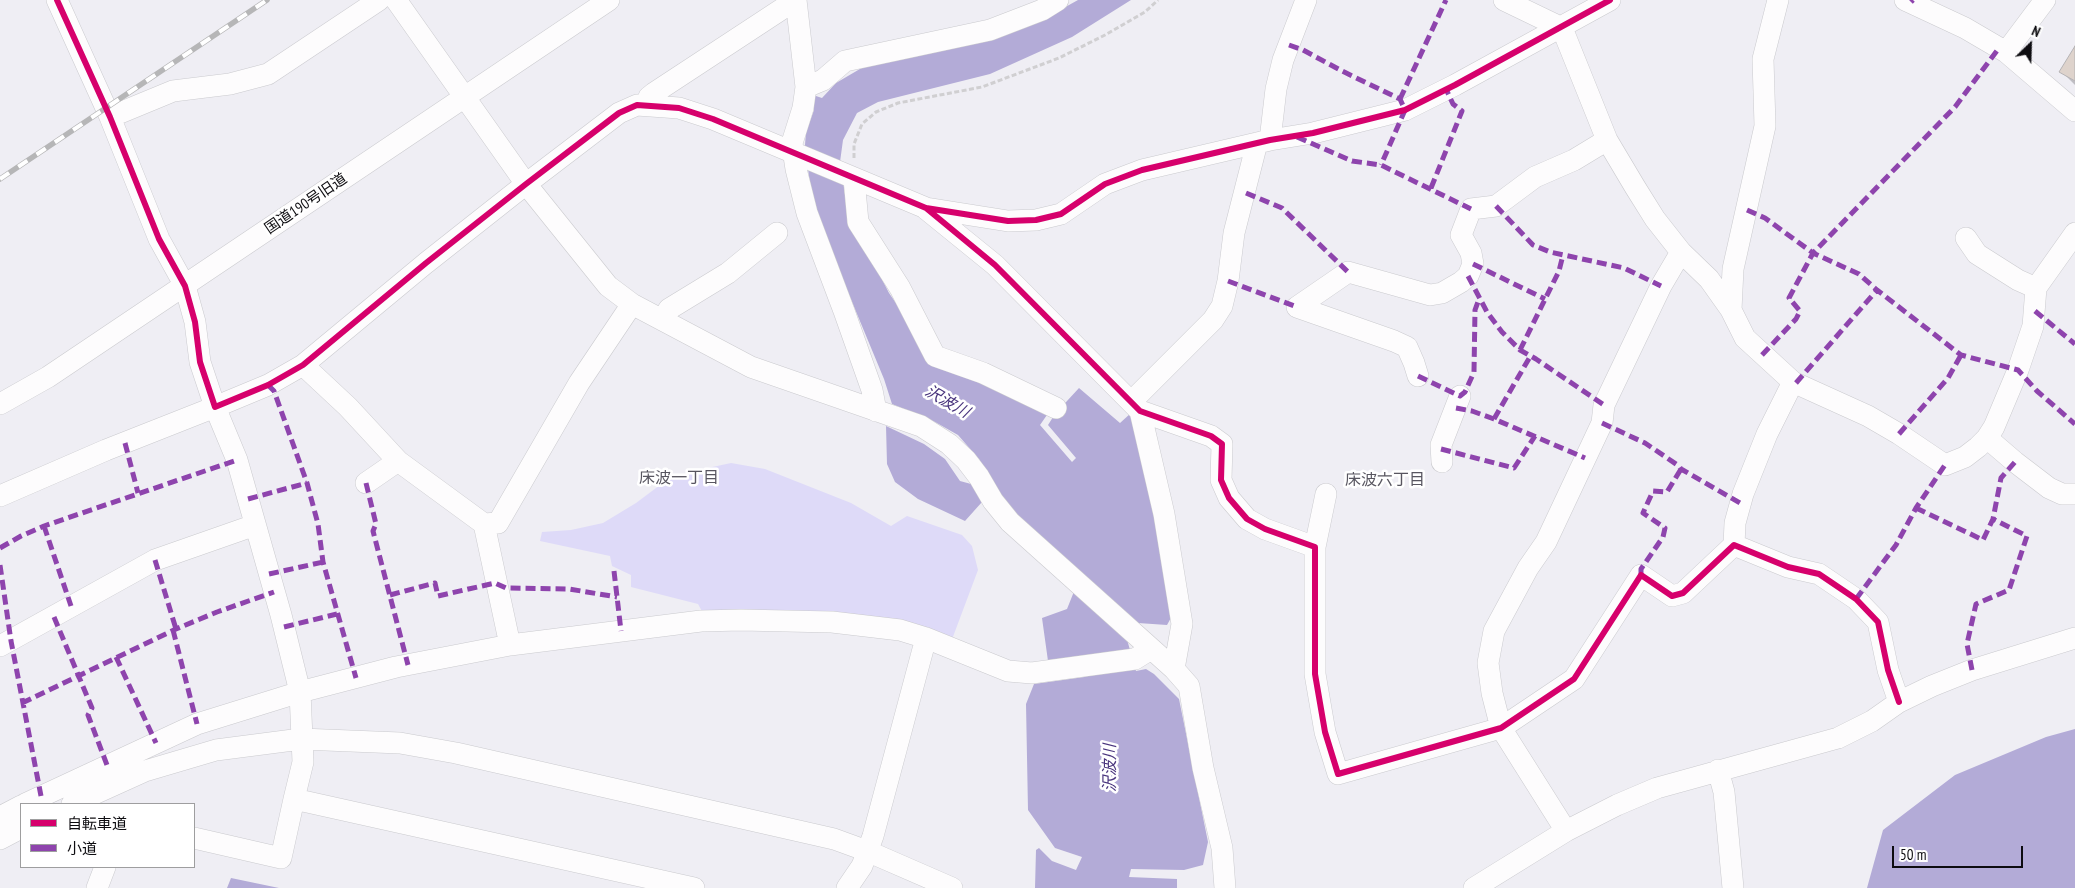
<!DOCTYPE html>
<html>
<head>
<meta charset="utf-8">
<style>
	body { margin:0 }
	#map { position:relative; width:2075px; height:888px; overflow:hidden; background:#efeef4; font-family:"PT Sans Narrow","Noto Sans JP",sans-serif }
	canvas { display:block }
	.legend { position:absolute; left:20px; top:803px; width:175px; height:65px; box-sizing:border-box; background:#fff; border:1px solid #9e9e9f; margin:0; padding:6px 9px; list-style:none; font-size:15px; color:#0d0c10 }
	.legend li { display:flex; align-items:center; gap:10px; height:25px }
	.legend b { width:25px; border:1px solid #9e9e9f }
	.north { position:absolute; left:2005px; top:20px; width:50px; height:50px; -webkit-text-stroke:4px #fff; paint-order:stroke; rotate:24deg; font-size:14px; font-weight:700; line-height:20px; text-align:center; color:#0d0c10 }
	.north::after { content:''; display:block; margin:auto; width:18px; height:22px; background:#0d0c10; clip-path:polygon(50% 0,100% 100%,50% 72%,0 100%) }
	.scale { position:absolute; left:1892px; top:846px; width:131px; height:22px; box-sizing:border-box; border:2px solid #0d0c10; border-top:0; padding-left:6px; font-size:15px; line-height:18px; white-space:nowrap; color:#0d0c10; -webkit-text-stroke:4px #fff; paint-order:stroke }
</style>
</head>
<body>
<div id="map">
<canvas width="2075" height="888"></canvas>
<ul class="legend">
<li><b style="height:6px;background:#d6006c"></b>自転車道</li>
<li><b style="height:6px;background:#8e44ad"></b>小道</li>
</ul>
<div class="north">N</div>
<div class="scale">50 m</div>
</div>
<script>
const c = document.querySelector('canvas').getContext('2d');
c.lineJoin = 'round';
function paint(path, color) {
  c.fillStyle = color;
  c.fill(path, 'evenodd');
}
function shape(rows) {
  const path = new Path2D();
  for (const r of rows) {
    path.moveTo(r[0], r[1]);
    for (let i = 2; i < r.length; i += 2) path.lineTo(r[i], r[i + 1]);
  }
  return path;
}
function stroke(path, color, width, dash) {
  c.strokeStyle = color;
  c.lineWidth = width;
  c.lineCap = dash ? 'butt' : 'round';
  c.setLineDash(dash || []);
  c.stroke(path);
}
function label(font, color, halo, rows, align = 'center') {
  c.font = font + ' "PT Sans Narrow","Noto Sans JP",sans-serif';
  c.lineWidth = 5;
  c.setLineDash([]);
  c.textBaseline = 'middle';
  c.strokeStyle = halo;
  c.fillStyle = color;
  for (const [text, x, y, turn = 0] of rows) {
    c.save();
    c.translate(x, y);
    c.rotate((+turn || 0) * Math.PI / 180);
    c.textAlign = isNaN(turn) ? turn : align;
    if (halo) c.strokeText(text, 0, 0);
    c.fillText(text, 0, 0);
    c.restore();
  }
}
paint(shape([
	[731,463,765,469,851,503,891,526,907,516,962,535,972,546,978,570,951,642,704,615,698,604,631,587,631,575,612,566,610,556,540,541,542,532,571,530,603,523,636,503,664,482,694,471]
]), '#dedaf8');
paint(shape([
	[1078,0,1131,0,1072,37,990,74,878,102,857,113,843,140,840,162,848,213,889,293,937,363,1055,414,1079,388,1120,423,1131,413,1158,524,1172,616,1167,625,1138,623,1126,636,1136,671,1146,669,1154,674,1179,699,1208,842,1203,865,1184,870,1131,869,1129,877,1177,879,1177,888,1035,888,1036,850,1039,848,1052,861,1076,870,1082,857,1055,848,1028,810,1026,704,1034,684,1084,677,1081,658,1048,661,1042,618,1067,609,1081,574,982,502,965,521,918,499,895,482,887,464,886,426,924,444,945,459,960,481,971,484,987,473,979,459,958,435,935,422,892,404,884,379,813,208,805,145,806,132,814,110,813,95,822,98,836,83,865,66,1051,15],
	[2075,729,2075,888,1867,888,1883,830,1955,775,2046,737],
	[231,878,279,888,227,888]
]), '#b3abd7');
paint(shape([
	[1049,412,1055,414,1048,425,1076,458,1072,462,1040,425]
]), '#efeef4');
paint(shape([
	[2075,48,2075,85,2061,71]
]), '#0003');
const building = shape([
	[2075,46,2075,81,2059,72,2075,46]
]);
paint(building, '#ded3cc');
stroke(building, '#b5b3b5', 1);
const minor = shape([
	[57,0,110,117,159,239,185,286,195,322,200,362,215,407,268,385,303,365,426,263,526,184,619,113,637,105,679,108,713,119,926,208,1008,221,1036,220,1061,214,1105,184,1142,170,1270,140,1313,133,1405,110,1455,85,1610,0],
	[396,0,526,184,608,286,632,304,751,367,921,426,949,444,966,460,979,477,993,501,1010,522,1174,669,1189,686,1203,768,1222,848,1225,888],
	[796,0,806,87],
	[1504,0,1562,28,1607,140,1635,187,1655,219,1681,252,1709,279,1731,310,1745,338,1793,382,1868,416,1899,434,1945,465,1965,457,1978,447,1987,438,1994,427,2018,370,2033,326,2036,288,2075,233],
	[1905,0,1965,28,2006,52,2075,111],
	[2006,52,2045,0],
	[646,105,649,97,654,93,788,5,796,4],
	[110,117,173,91,230,84,268,74,379,0],
	[1270,140,1276,89,1283,60,1306,0],
	[854,179,858,222,900,288,935,356,983,373,1056,408],
	[926,209,995,265,1140,411,1211,436,1222,444,1221,480,1229,498,1247,519,1265,529,1315,547,1315,674,1325,732,1338,774,1501,728,1574,679,1641,575,1672,596,1683,593,1734,545,1788,567,1819,574,1856,599,1878,622,1888,670,1899,702],
	[1966,238,1977,254,2018,280,2036,288],
	[1297,307,1348,272,1430,295,1442,293,1461,282,1468,276,1473,264,1471,253,1461,235,1471,209,1496,206,1535,177,1574,160,1607,140],
	[1297,307,1394,341,1407,347,1414,363,1418,376],
	[1731,310,1733,269,1765,126,1763,59,1778,0],
	[662,320,669,309,728,273,777,233],
	[303,365,348,407,398,461,484,524,498,523,579,383,632,304],
	[1131,402,1213,320,1222,306,1228,281,1234,233,1257,143],
	[0,404,48,377,609,0],
	[876,411,872,390,844,311,807,213,796,169,792,143,803,108,806,87,823,80,845,61,990,30,1042,10,1058,0],
	[1140,411,1164,514,1182,624,1174,669],
	[1987,438,2015,462,2049,488,2062,494,2075,494],
	[1442,462,1441,445,1460,396],
	[366,483,398,461],
	[0,496,106,450,215,407,237,460,281,615,300,692,303,762,294,799,694,888],
	[484,524,510,645],
	[1734,545,1735,523,1743,494,1767,434,1793,382],
	[1315,547,1326,494],
	[0,646,155,560,255,525],
	[1718,770,1724,792,1733,888],
	[25,804,197,724,300,692,396,667,510,645,701,621,741,620,832,622,900,630,926,638,1008,671,1032,673,1135,659,1151,649],
	[72,804,145,771,216,750,301,739,400,743,456,753,834,839,867,851,952,888],
	[0,817,21,806],
	[1566,831,1501,728,1492,693,1488,663,1494,631,1528,568,1546,542,1602,423,1604,405,1661,286,1681,252],
	[194,838,281,858,294,799],
	[0,839,21,828],
	[97,888,105,867],
	[847,888,862,866,873,836,926,638],
	[1474,888,1566,831,1617,805,1657,788,1838,738,1872,721,1899,702,1932,686,1972,670,2075,638]
]);
stroke(minor, '#cacace', 22);
stroke(shape([
	[854,158,854,144,862,124,876,112,898,103,982,87,1059,58,1105,35,1145,12,1158,0]
]), '#d0cfd1', 3, [5, 2.5]);
stroke(minor, '#fdfcfd', 21);
const rail = shape([
	[0,179,267,0]
]);
stroke(rail, '#b6b6b7', 5.5);
stroke(rail, '#fff', 4, [11]);
stroke(shape([
	[1911,2,1913,0],
	[1289,45,1303,50,1342,71,1400,99,1405,110,1381,165],
	[1400,99,1446,0],
	[1297,137,1352,161,1381,165,1471,209],
	[1431,188,1462,111,1453,104,1446,89],
	[1246,193,1282,208,1348,272],
	[1496,206,1533,245,1550,252,1624,268,1661,286],
	[1747,210,1765,218,1813,253,1859,274,1877,290,1961,355,2018,370,2037,391,2075,424],
	[1473,264,1545,299],
	[1468,276,1487,312,1502,332,1520,350,1536,359,1604,405],
	[1228,281,1297,307],
	[2035,311,2075,344],
	[1520,350,1559,271,1563,255],
	[1762,355,1796,319,1800,311,1789,298,1813,253,1955,107,1999,48],
	[1418,376,1460,396,1465,392,1474,372,1475,310,1479,299],
	[1796,383,1877,290],
	[268,385,274,391,307,483,318,524,323,562,356,678],
	[1456,408,1472,411,1494,419,1585,458],
	[1494,419,1531,355],
	[1602,423,1645,443,1679,466,1681,469,1740,503],
	[1899,434,1948,378,1961,355],
	[125,443,138,493],
	[1441,449,1514,468,1535,436],
	[366,483,376,524,373,531,408,665],
	[248,499,307,483],
	[1916,508,1983,540,1993,519,2001,478,2015,462],
	[44,526,71,606],
	[0,548,21,536,44,526,237,460],
	[155,560,176,629],
	[0,565,11,641,41,796],
	[614,571,621,631],
	[269,574,323,562],
	[1641,575,1641,569,1663,537,1665,528,1643,513,1653,491,1667,492,1681,469],
	[390,595,435,583,438,596,495,583,506,588,569,589,617,597],
	[1856,599,1896,545,1916,508,1945,465],
	[54,617,92,708,88,715,107,765],
	[284,627,337,614],
	[173,630,197,724],
	[116,657,156,743],
	[1972,670,1967,644,1976,604,2009,590,2027,536,1993,519],
	[22,703,176,629,217,612,274,592]
]), '#8e44ad', 5, [10, 5]);
stroke(shape([
	[57,0,110,117,159,239,185,286,195,322,200,362,215,407,268,385,303,365,426,263,526,184,619,113,637,105,679,108,713,119,926,208,1008,221,1036,220,1061,214,1105,184,1142,170,1270,140,1313,133,1405,110,1455,85,1610,0],
	[926,208,995,265,1140,411,1211,436,1222,444,1221,480,1229,498,1247,519,1265,529,1315,547,1315,674,1325,732,1338,774,1501,728,1574,679,1641,575,1672,596,1683,593,1734,545,1788,567,1819,574,1856,599,1878,622,1888,670,1899,702]
]), '#d6006c', 6);
label('15px', '#0d0c10', '#fff', [
	["国道190号旧道",306,204,-34]
]);
label('italic 16px', '#49347d', '#fff', [
	["沢波川",947,402,30],
	["沢波川",1110,768,-90]
]);
label('16px', '#585660', '#fff', [
	["床波一丁目",679,478],
	["床波六丁目",1385,480]
]);
</script>
</body>
</html>
